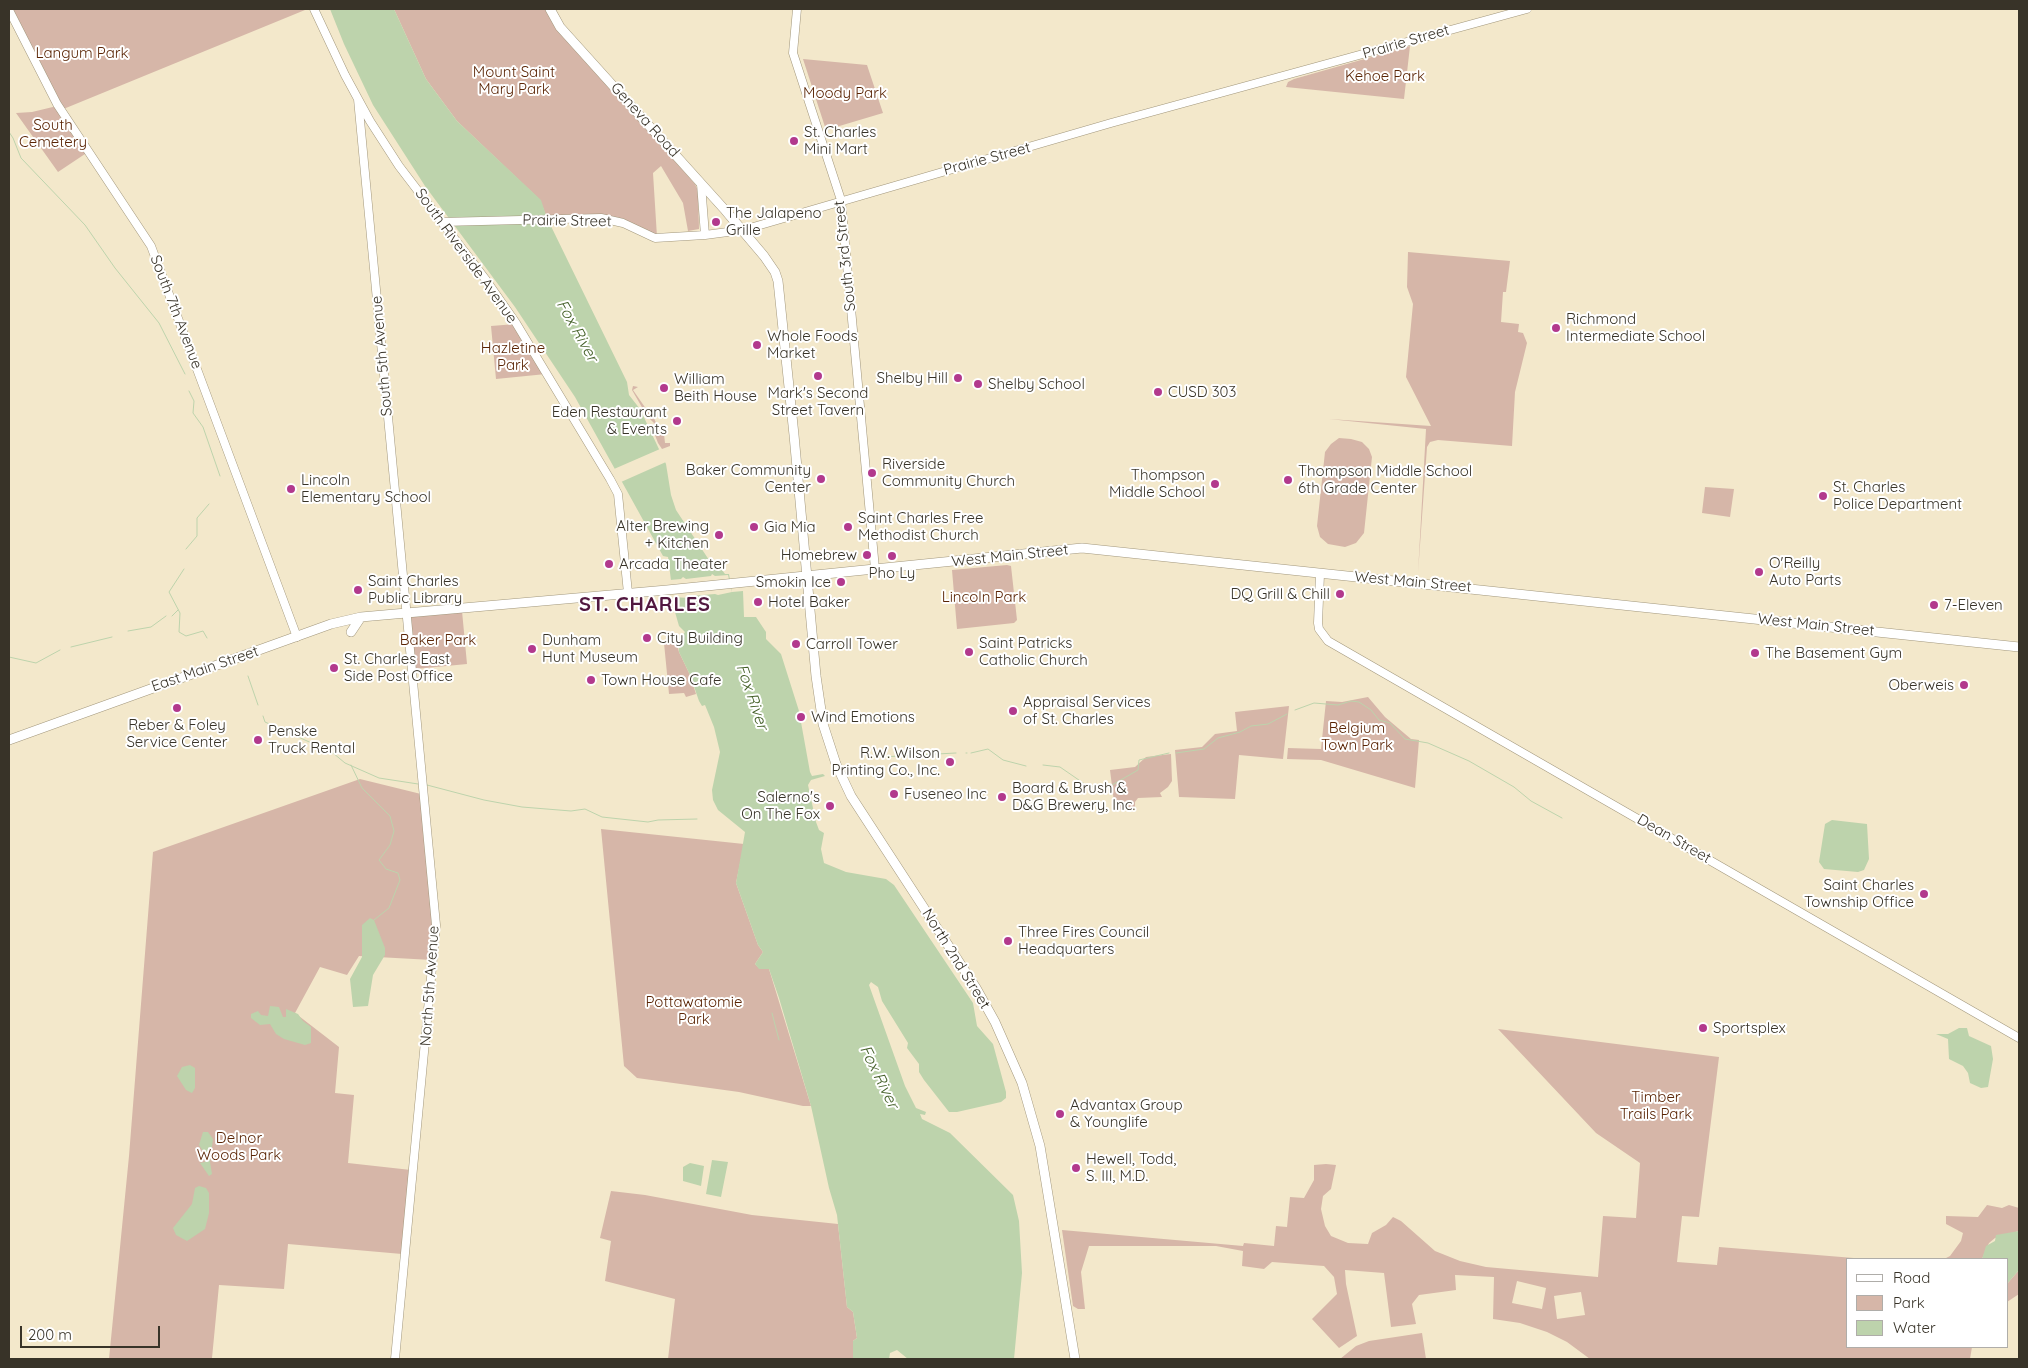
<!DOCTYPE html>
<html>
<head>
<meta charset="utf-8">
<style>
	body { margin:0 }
	#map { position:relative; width:2028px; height:1368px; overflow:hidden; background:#f3e8cb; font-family:Quicksand,sans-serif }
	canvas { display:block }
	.frame { position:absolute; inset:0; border:10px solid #383328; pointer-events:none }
	.legend { position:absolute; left:1846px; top:1258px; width:162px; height:90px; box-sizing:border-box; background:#fff; border:1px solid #afada9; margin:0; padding:6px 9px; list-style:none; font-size:15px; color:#383328 }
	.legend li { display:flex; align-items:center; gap:10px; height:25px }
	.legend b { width:25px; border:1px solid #afada9 }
	.scale { position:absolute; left:20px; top:1326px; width:140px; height:22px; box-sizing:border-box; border:2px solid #383328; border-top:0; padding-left:6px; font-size:15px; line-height:18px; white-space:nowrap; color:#383328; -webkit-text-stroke:4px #fff; paint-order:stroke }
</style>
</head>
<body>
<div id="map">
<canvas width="2028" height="1368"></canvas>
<div class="frame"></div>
<ul class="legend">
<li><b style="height:6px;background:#fff"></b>Road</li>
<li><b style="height:14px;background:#d6b6a8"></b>Park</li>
<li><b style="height:14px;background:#bdd3ac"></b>Water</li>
</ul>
<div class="scale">200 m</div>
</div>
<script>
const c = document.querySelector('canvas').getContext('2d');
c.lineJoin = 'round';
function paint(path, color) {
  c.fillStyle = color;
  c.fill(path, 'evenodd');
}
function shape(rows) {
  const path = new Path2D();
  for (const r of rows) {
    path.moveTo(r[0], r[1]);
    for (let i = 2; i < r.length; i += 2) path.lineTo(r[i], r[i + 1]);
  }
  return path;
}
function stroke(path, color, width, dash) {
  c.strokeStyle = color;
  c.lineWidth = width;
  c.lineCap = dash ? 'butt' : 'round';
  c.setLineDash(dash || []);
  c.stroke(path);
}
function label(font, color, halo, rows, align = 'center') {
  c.font = font + ' Quicksand,sans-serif';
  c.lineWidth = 4;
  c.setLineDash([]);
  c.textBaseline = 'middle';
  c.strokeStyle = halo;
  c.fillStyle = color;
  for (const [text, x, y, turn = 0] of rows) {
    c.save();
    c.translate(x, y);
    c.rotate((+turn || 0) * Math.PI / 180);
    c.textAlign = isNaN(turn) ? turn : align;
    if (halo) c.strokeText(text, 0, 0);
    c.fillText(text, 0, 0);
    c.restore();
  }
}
paint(shape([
	[9,9,305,9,305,10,61,110],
	[394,9,545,9,555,24,695,184,698,191,699,229,688,231,683,203,661,166,653,173,657,237,624,221,547,218,540,200,457,121,426,79],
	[1410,46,1404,99,1286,87,1288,82,1294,79],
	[803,59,867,65,883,113,826,130],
	[57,106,88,152,58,172,16,113,32,112],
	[1408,252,1510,261,1506,292,1503,292,1501,322,1519,324,1518,332,1523,333,1527,343,1515,392,1512,446,1438,440,1430,442,1427,447,1418,573,1426,429,1329,419,1431,426,1406,377,1413,304,1407,287],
	[516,324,546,374,496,379,491,326],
	[633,386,638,387,633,390,651,416,653,416,661,434,664,434,665,443,670,443,670,446,662,449,658,443,653,430,654,423,647,416,632,390],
	[1339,438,1351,439,1362,442,1369,449,1372,457,1364,533,1356,543,1345,547,1328,544,1320,537,1317,526,1325,452,1331,444],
	[1705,487,1734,489,1730,517,1702,513],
	[1007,565,1011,566,1017,620,1014,623,957,629,952,570],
	[462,611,467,664,415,669,409,617],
	[675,637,679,652,690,675,696,694,686,697,684,693,669,694,664,643],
	[1368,697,1385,717,1411,739,1419,740,1415,788,1321,760,1287,759,1288,748,1321,749,1326,701,1342,702],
	[1289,706,1283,759,1239,755,1235,799,1179,797,1175,750,1202,747,1215,734,1237,731,1235,712],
	[1171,754,1172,781,1168,787,1160,793,1162,797,1138,798,1135,802,1135,808,1115,810,1110,770,1135,767,1146,757],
	[360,779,421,794,434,925,432,960,359,956,347,975,320,967,295,1013,339,1047,335,1093,354,1095,348,1163,411,1170,402,1254,288,1244,284,1289,219,1285,212,1358,109,1359,129,1156,153,852],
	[601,829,744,844,736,883,758,945,763,952,755,964,760,969,769,969,811,1106,803,1106,739,1092,637,1078,624,1066],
	[1498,1029,1719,1057,1699,1217,1682,1216,1677,1262,1717,1265,1719,1247,1866,1259,1847,1259,1847,1347,1972,1347,1970,1359,1590,1359,1567,1342,1547,1332,1520,1323,1493,1319,1494,1277,1455,1275,1456,1290,1419,1295,1412,1304,1416,1324,1391,1327,1384,1273,1345,1270,1346,1284,1357,1336,1339,1348,1312,1319,1337,1294,1334,1277,1324,1266,1272,1262,1264,1269,1242,1266,1243,1251,1216,1246,1089,1246,1081,1272,1085,1309,1078,1309,1073,1306,1062,1230,1243,1246,1244,1243,1274,1246,1276,1226,1287,1227,1290,1197,1304,1198,1314,1180,1314,1165,1326,1164,1336,1165,1331,1189,1323,1196,1321,1209,1325,1226,1331,1236,1348,1243,1368,1244,1372,1233,1386,1225,1393,1217,1401,1221,1435,1251,1460,1261,1486,1267,1598,1277,1603,1216,1636,1218,1640,1163,1596,1133],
	[1517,1281,1546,1288,1542,1309,1512,1303],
	[1581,1292,1585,1315,1557,1319,1554,1296],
	[611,1191,645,1195,752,1215,838,1224,847,1307,853,1312,857,1338,853,1341,853,1359,668,1359,675,1299,605,1281,611,1241,600,1238],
	[1987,1205,2002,1208,2009,1205,2019,1208,2019,1231,1995,1238,1989,1243,1982,1259,1944,1259,1950,1256,1961,1241,1963,1233,1946,1224,1946,1216,1978,1217],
	[2019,1270,2019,1294,2007,1302,2007,1284],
	[1422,1333,1426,1359,1340,1359,1356,1346,1369,1341]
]), '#d6b6a8');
paint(shape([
	[330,9,394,9,426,79,457,121,541,200,547,218,627,382,629,395,640,409,666,464,671,495,676,510,709,560,716,562,725,574,729,574,732,592,743,591,744,617,756,617,766,632,766,639,781,654,799,711,810,772,812,776,823,774,825,776,811,780,808,785,816,822,819,830,824,833,821,849,824,863,846,872,886,879,894,885,973,1003,977,1026,993,1044,1006,1092,1006,1098,1001,1102,957,1112,949,1112,924,1080,919,1072,919,1064,907,1048,908,1043,882,1001,878,987,871,982,869,985,905,1086,916,1108,926,1112,925,1115,920,1114,922,1119,950,1133,1013,1195,1019,1221,1022,1273,1014,1359,908,1359,897,1350,890,1353,889,1359,853,1359,853,1341,857,1338,853,1312,847,1307,837,1215,829,1188,811,1106,779,998,769,969,759,969,755,964,763,952,758,945,736,883,745,832,718,810,713,800,712,790,720,752,714,727,705,705,702,706,699,701,690,675,679,652,678,642,683,639,682,636,685,632,679,626,675,612,668,557,663,556,575,397,515,307,425,186,373,105,344,44],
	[1832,820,1867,824,1869,859,1864,870,1858,872,1824,869,1819,862,1825,824],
	[370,918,374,920,385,948,385,955,373,975,368,1006,353,1007,350,979,362,957,362,925],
	[270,1006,279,1007,283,1017,286,1017,286,1009,298,1014,303,1021,311,1027,311,1043,305,1045,284,1039,276,1034,270,1024,260,1025,251,1018,251,1014,258,1011,261,1015,268,1016],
	[1959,1028,1967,1028,1969,1036,1991,1046,1993,1059,1988,1087,1981,1088,1970,1083,1968,1073,1963,1066,1949,1059,1948,1039,1936,1034,1948,1034],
	[190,1065,195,1068,195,1088,192,1093,186,1090,177,1076,182,1067],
	[203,1132,208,1132,213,1139,210,1162,212,1174,209,1176,200,1163,205,1162,206,1156,199,1145],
	[712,1160,728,1162,721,1197,706,1194],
	[690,1163,704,1166,701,1186,683,1181,683,1167],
	[199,1186,206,1188,209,1193,209,1213,205,1229,187,1241,176,1235,173,1228,192,1204,195,1188],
	[2019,1231,2019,1270,2007,1284,2007,1259,1982,1259,1986,1246,1995,1241,1996,1235]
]), '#bdd3ac');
paint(shape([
	[660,449,666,462,621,482,614,469],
	[712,574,715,576,728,575,732,592,718,595,715,594,690,596,689,598,673,597,670,580,681,579,683,577,686,579,711,576]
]), '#f3e8cb');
stroke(shape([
	[9,132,13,138,21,158,85,225,115,268,159,323,185,374],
	[189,391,194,401,193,413,203,427,220,476],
	[186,549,197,536,197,518,209,504],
	[184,569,169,592,180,613,179,632,186,636,203,631,207,638],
	[172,616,178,610],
	[128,631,151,627,166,616],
	[71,647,112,637],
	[9,657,36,663,60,650],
	[248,676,258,705],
	[1295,710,1314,703,1338,705,1351,701,1359,702,1371,710,1379,720,1390,723,1405,739,1428,743,1469,761,1514,787,1531,801,1562,818],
	[263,716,265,722,316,745],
	[326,751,333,753,345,763,379,778,418,784],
	[966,753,967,753],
	[971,753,988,749,1003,760,1026,766],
	[1176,753,1204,749,1218,738,1240,732,1251,726,1268,724,1287,714],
	[881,757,956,753],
	[351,765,362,788,390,816,394,831,390,845,379,860,386,869,398,873,400,880,389,908,374,920],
	[1043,765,1060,767,1089,787,1101,786],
	[427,785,484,800,522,807,571,811,585,809,602,817,648,822,658,820,697,819],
	[1112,785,1138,770,1139,760,1169,753],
	[772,1013,779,1040]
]), '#bdd3ac', 1);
const secondary = shape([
	[314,9,345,75,370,121,399,166,486,280,516,323,610,479,618,494,628,593],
	[797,9,793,53,841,200,875,569],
	[9,10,57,104,151,246,297,637],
	[358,99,436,925,395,1359],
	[701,184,705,235],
	[442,222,601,218,623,223,655,238,705,235,743,230,1111,123,1527,9],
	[1320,574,1318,623,1319,629,1328,641,2019,1038]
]);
const primary = shape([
	[550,9,560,27,725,210,764,256,775,272,778,281,794,435,816,676,823,724,836,764,851,796,976,988,995,1022,1022,1083,1040,1146,1075,1359],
	[351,632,361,617],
	[9,740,331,624,361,617,667,590,1082,548,2019,647]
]);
stroke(secondary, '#a2977c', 9);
stroke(primary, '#a2977c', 10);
stroke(secondary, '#fff', 8);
stroke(primary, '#fff', 9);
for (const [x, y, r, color] of [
	[794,141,5,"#b2398d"],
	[716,222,5,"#b2398d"],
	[1556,328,5,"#b2398d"],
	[757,345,5,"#b2398d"],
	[818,376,5,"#b2398d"],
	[958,378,5,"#b2398d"],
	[978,384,5,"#b2398d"],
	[664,388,5,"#b2398d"],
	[1158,392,5,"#b2398d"],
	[677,421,5,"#b2398d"],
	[872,473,5,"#b2398d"],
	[821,479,5,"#b2398d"],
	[1288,480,5,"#b2398d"],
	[1215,484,5,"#b2398d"],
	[291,489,5,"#b2398d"],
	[1823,496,5,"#b2398d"],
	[754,527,5,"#b2398d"],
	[848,527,5,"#b2398d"],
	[719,535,5,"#b2398d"],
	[867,555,5,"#b2398d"],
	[892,556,5,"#b2398d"],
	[609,564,5,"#b2398d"],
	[1759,572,5,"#b2398d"],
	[841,582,5,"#b2398d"],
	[358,590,5,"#b2398d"],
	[1340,594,5,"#b2398d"],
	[758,602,5,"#b2398d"],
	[1934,605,5,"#b2398d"],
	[647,638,5,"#b2398d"],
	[796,644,5,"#b2398d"],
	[532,649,5,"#b2398d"],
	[969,652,5,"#b2398d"],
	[1755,653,5,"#b2398d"],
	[334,668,5,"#b2398d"],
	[591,680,5,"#b2398d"],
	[1964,685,5,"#b2398d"],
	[177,708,5,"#b2398d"],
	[1013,711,5,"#b2398d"],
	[801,717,5,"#b2398d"],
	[258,740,5,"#b2398d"],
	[950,762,5,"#b2398d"],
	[894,794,5,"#b2398d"],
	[1002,797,5,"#b2398d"],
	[830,806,5,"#b2398d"],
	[1924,894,5,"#b2398d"],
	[1008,941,5,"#b2398d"],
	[1703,1028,5,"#b2398d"],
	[1060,1114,5,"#b2398d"],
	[1076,1168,5,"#b2398d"]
]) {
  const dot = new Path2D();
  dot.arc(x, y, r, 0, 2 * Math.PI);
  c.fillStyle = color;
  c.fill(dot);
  stroke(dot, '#fff', 2);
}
label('15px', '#383328', '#fff', [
	["Prairie Street",1406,42,-16],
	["Geneva Road",645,120,48],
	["Prairie Street",987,159,-15],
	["Prairie Street",567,221,1],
	["South Riverside Avenue",466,256,54],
	["South 3rd Street",845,256,-96],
	["South 7th Avenue",176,312,69],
	["South 5th Avenue",382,356,-95],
	["West Main Street",1010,556,-6],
	["West Main Street",1413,582,5],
	["West Main Street",1816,625,6],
	["East Main Street",205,669,-19],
	["Dean Street",1674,839,30],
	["North 2nd Street",956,959,58],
	["North 5th Avenue",430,986,-86]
]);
label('15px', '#5a2404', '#fff', [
	["Langum Park",82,53],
	["Mount Saint",514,72],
	["Mary Park",514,89],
	["Kehoe Park",1385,76],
	["Moody Park",845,93],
	["South",53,125],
	["Cemetery",53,142],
	["Hazletine",513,348],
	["Park",513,365],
	["Lincoln Park",984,597],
	["Baker Park",438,640],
	["Belgium",1357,728],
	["Town Park",1357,745],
	["Pottawatomie",694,1002],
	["Park",694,1019],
	["Timber",1656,1097],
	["Trails Park",1656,1114],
	["Delnor",239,1138],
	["Woods Park",239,1155]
]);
label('15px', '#383328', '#fff', [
	["St. Charles",804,132],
	["Mini Mart",804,149],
	["The Jalapeno",726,213],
	["Grille",726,230],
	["Richmond",1566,319],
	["Intermediate School",1566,336],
	["Whole Foods",767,336],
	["Market",767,353],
	["Shelby Hill",948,378,"right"],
	["William",674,379],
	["Beith House",674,396],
	["Shelby School",988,384],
	["CUSD 303",1168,392],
	["Mark's Second",818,393,"center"],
	["Street Tavern",818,410,"center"],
	["Eden Restaurant",667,412,"right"],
	["& Events",667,429,"right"],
	["Riverside",882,464],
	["Community Church",882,481],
	["Baker Community",811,470,"right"],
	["Center",811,487,"right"],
	["Thompson Middle School",1298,471],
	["6th Grade Center",1298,488],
	["Thompson",1205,475,"right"],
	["Middle School",1205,492,"right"],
	["Lincoln",301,480],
	["Elementary School",301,497],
	["St. Charles",1833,487],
	["Police Department",1833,504],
	["Saint Charles Free",858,518],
	["Methodist Church",858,535],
	["Alter Brewing",709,526,"right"],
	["+ Kitchen",709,543,"right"],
	["Gia Mia",764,527],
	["Homebrew",857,555,"right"],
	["O'Reilly",1769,563],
	["Auto Parts",1769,580],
	["Arcada Theater",619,564],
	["Pho Ly",892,573,"center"],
	["Saint Charles",368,581],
	["Public Library",368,598],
	["Smokin Ice",831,582,"right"],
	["DQ Grill & Chill",1330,594,"right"],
	["Hotel Baker",768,602],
	["7-Eleven",1944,605],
	["City Building",657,638],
	["Dunham",542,640],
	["Hunt Museum",542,657],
	["Saint Patricks",979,643],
	["Catholic Church",979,660],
	["Carroll Tower",806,644],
	["The Basement Gym",1765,653],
	["St. Charles East",344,659],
	["Side Post Office",344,676],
	["Town House Cafe",601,680],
	["Oberweis",1954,685,"right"],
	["Appraisal Services",1023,702],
	["of St. Charles",1023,719],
	["Wind Emotions",811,717],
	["Reber & Foley",177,725,"center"],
	["Service Center",177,742,"center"],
	["Penske",268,731],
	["Truck Rental",268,748],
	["R.W. Wilson",940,753,"right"],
	["Printing Co., Inc.",940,770,"right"],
	["Board & Brush &",1012,788],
	["D&G Brewery, Inc.",1012,805],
	["Fuseneo Inc",904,794],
	["Salerno's",820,797,"right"],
	["On The Fox",820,814,"right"],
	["Saint Charles",1914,885,"right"],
	["Township Office",1914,902,"right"],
	["Three Fires Council",1018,932],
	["Headquarters",1018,949],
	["Sportsplex",1713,1028],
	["Advantax Group",1070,1105],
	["& Younglife",1070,1122],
	["Hewell, Todd,",1086,1159],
	["S. III, M.D.",1086,1176]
], 'left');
label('italic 16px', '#456129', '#fff', [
	["Fox River",577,331,61],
	["Fox River",752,697,71],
	["Fox River",879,1077,64]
]);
c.letterSpacing = '1px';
label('bold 20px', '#51173f', '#fff', [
	["ST. CHARLES",645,605]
]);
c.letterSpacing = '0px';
</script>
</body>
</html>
